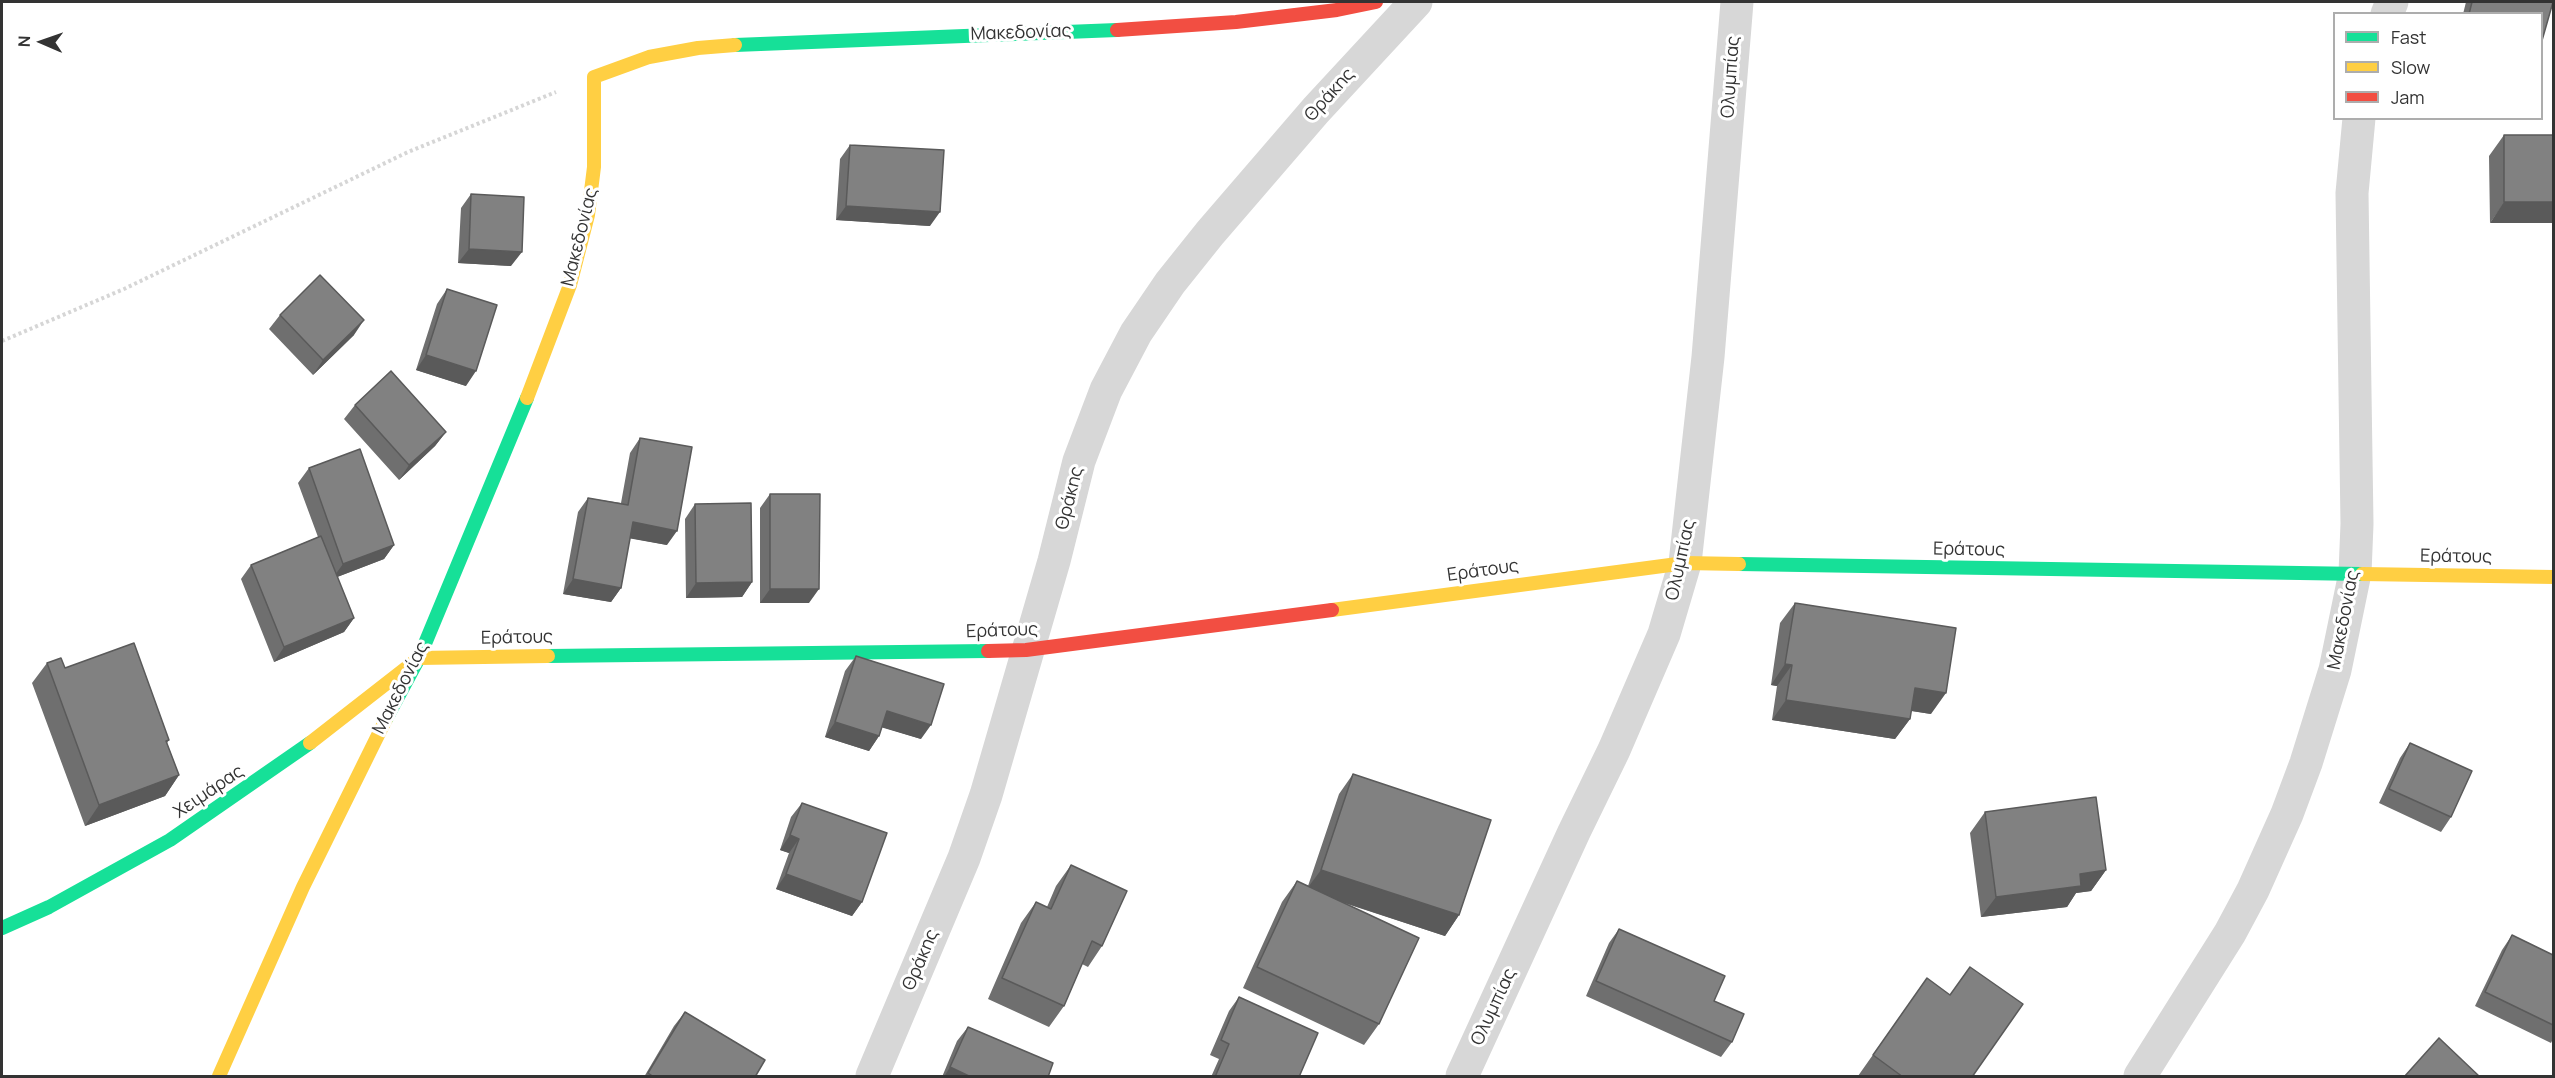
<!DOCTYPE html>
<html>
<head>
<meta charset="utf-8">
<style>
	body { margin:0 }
	#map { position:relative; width:2555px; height:1078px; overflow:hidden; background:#fff; font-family:Manrope,sans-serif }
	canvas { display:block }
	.frame { position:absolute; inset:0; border:3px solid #333; pointer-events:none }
	.legend { position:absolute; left:2333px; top:12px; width:210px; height:108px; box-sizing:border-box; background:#fff; border:2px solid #adadad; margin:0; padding:8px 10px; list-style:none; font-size:18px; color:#333 }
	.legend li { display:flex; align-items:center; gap:12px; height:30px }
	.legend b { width:30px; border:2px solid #adadad }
	.north { position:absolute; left:12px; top:12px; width:60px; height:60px; -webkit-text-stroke:4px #fff; paint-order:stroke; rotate:272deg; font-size:16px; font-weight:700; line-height:24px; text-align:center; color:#333 }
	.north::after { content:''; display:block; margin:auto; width:21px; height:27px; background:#333; clip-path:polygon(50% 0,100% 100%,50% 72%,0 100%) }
</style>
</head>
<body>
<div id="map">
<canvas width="2555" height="1078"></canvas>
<div class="frame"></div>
<ul class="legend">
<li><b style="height:8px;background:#16e098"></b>Fast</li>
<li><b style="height:8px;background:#ffcf43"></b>Slow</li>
<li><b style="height:8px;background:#f24e42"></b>Jam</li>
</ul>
<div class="north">N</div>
</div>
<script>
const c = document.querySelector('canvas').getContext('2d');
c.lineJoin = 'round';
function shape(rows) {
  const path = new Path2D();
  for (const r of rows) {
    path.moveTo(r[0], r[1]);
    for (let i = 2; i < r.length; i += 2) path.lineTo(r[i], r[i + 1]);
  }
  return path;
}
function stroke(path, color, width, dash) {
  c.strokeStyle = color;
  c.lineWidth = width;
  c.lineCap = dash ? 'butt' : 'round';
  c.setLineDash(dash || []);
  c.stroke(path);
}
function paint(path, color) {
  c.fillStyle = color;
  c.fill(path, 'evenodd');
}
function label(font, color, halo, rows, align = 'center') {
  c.font = font + ' Manrope,sans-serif';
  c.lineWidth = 6;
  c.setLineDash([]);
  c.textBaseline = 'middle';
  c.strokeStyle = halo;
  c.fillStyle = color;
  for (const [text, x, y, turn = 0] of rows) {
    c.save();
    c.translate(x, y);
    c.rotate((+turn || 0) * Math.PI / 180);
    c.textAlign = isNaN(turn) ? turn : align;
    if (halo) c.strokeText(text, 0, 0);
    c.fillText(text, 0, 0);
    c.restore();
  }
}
stroke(shape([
	[2,341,124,289,408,152,556,92]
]), '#d6d6d6', 4, [3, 3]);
stroke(shape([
	[2387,14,2392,2],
	[872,1076,964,858,986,795,1054,561,1079,461,1106,390,1136,333,1170,283,1210,233,1316,110,1416,2],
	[1462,1076,1574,832,1614,750,1664,634,1685,563,1708,357,1737,2],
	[2140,1076,2230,933,2253,890,2287,814,2306,763,2335,670,2355,573,2357,524,2352,193,2359,118]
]), '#d7d7d7', 33);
stroke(shape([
	[735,45,1117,30],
	[1739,564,2362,574],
	[548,656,988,651],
	[386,719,419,658,527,398],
	[2,928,49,907,170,840,310,743]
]), '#16e098', 14);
stroke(shape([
	[527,398,570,285,588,215,594,167,594,77,649,57,698,48,735,45],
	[2362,574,2554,577],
	[1332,610,1685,563,1739,564],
	[310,743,419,658,548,656],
	[219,1076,303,887,386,719]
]), '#ffcf43', 14);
stroke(shape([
	[1117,30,1236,22,1337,10,1376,2],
	[988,651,1026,650,1332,610]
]), '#f24e42', 14);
paint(shape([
	[2466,2,2553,2,2541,14,2463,14],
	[2504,135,2553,135,2490,223,2489,156],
	[850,145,930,226,836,220,840,159],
	[471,194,511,266,458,263,461,208],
	[447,289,466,386,416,370,437,304],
	[280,315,354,335,313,375,269,329],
	[355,405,446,432,435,446,399,480,344,419],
	[640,438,667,545,630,538,621,588,611,602,563,594,578,512,588,498,621,503,630,453],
	[309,468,394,545,384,559,337,577,354,618,344,632,274,662,241,579,251,565,318,537,298,483],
	[770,494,809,603,760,603,760,508],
	[695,504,752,582,742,597,686,598,685,519],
	[1795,603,1931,714,1911,711,1910,719,1895,739,1772,720,1777,686,1771,685,1780,623],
	[856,656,921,739,882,727,879,736,869,751,825,737,845,671],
	[47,663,65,668,169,740,167,743,179,775,165,796,85,826,32,683],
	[2410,743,2451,817,2441,832,2379,803,2400,758],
	[1353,774,1459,915,1445,936,1341,902,1379,1024,1364,1045,1243,988,1282,902,1297,881,1308,886,1339,794],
	[802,803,862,902,852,916,776,889,789,853,780,850,791,817],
	[1985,812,2106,870,2091,891,2076,893,2067,907,1981,917,1970,833],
	[1071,865,1102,946,1088,967,1082,964,1064,1006,1049,1027,988,999,1021,923,1036,902,1047,907,1056,886],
	[1619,929,1714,1001,1732,1042,1721,1057,1586,996,1609,943],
	[2512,935,2553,955,2553,1039,2551,1043,2475,1006,2502,950],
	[1927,978,1972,1077,1859,1077,1858,1076],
	[1239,997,1299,1077,1211,1077,1219,1059,1210,1055,1229,1011],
	[685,1012,755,1077,644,1077,674,1026],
	[968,1027,1048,1077,942,1077,957,1041]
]), '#6f6f6f');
paint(shape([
	[2504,202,2553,202,2553,223,2490,223],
	[846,206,940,212,930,226,836,220],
	[469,249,522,252,511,266,458,263],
	[364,320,354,335,313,375,323,360],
	[426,355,476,371,466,386,416,370],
	[446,432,435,446,399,480,409,465],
	[633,522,677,531,667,545,622,537],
	[394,545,384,559,332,579,343,564],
	[573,579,621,588,611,602,563,594],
	[752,582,742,597,686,598,696,583],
	[770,589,819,589,809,603,760,603],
	[354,618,344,632,274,662,284,647],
	[1785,664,1792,665,1777,686,1771,685],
	[1915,688,1946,693,1931,714,1900,709],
	[1786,700,1910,719,1895,739,1772,720],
	[887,711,931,725,921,739,877,726],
	[835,722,879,736,869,751,825,737],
	[179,775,165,796,85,826,99,805],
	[790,835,799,839,789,853,780,850],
	[1321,870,1459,915,1445,936,1306,890],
	[2106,870,2091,891,2076,893,2067,907,1981,917,1996,897,2080,874],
	[786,874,862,902,852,916,776,889],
	[950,1067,971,1076,944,1077]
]), '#5a5a5a');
const building = shape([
	[2472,2,2553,2,2541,44,2541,14,2469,14,2472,2],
	[2504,135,2553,135,2553,202,2504,202,2504,135],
	[850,145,944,150,940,212,846,206,850,145],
	[471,194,524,197,522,252,469,249,471,194],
	[320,275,364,320,323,360,280,315,320,275],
	[447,289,497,305,476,371,426,355,447,289],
	[391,371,446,432,409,465,355,405,391,371],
	[640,438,692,447,677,531,633,522,621,588,573,579,588,498,628,505,640,438],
	[360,449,394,545,343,564,309,468,360,449],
	[770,494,820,494,819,589,770,589,770,494],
	[751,503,752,582,696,583,695,504,751,503],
	[321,536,354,618,284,647,251,565,321,536],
	[1795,603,1956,628,1946,693,1915,688,1910,719,1786,700,1792,665,1785,664,1795,603],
	[134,643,169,740,166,741,179,775,99,805,47,663,61,658,65,668,134,643],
	[856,656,944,684,931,725,887,711,879,736,835,722,856,656],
	[2410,743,2472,771,2451,817,2389,789,2410,743],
	[1353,774,1491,820,1459,915,1321,870,1353,774],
	[2096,797,2106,870,2080,874,2081,886,1996,897,1985,812,2096,797],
	[802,803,887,833,862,902,786,874,799,839,790,835,802,803],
	[1071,865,1127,891,1102,946,1092,941,1064,1006,1002,978,1036,902,1051,909,1071,865],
	[1297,881,1419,938,1379,1024,1257,967,1297,881],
	[1619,929,1725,976,1714,1001,1744,1014,1732,1042,1596,981,1619,929],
	[2512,935,2553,955,2553,1025,2485,992,2512,935],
	[1970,967,2023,1004,1972,1077,1903,1077,1873,1055,1927,978,1950,995,1970,967],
	[1239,997,1318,1033,1299,1077,1215,1077,1229,1044,1221,1040,1239,997],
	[685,1012,765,1060,755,1077,654,1077,648,1073,685,1012],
	[968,1027,1053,1063,1048,1077,971,1077,950,1067,968,1027],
	[2439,1038,2480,1077,2404,1077,2439,1038]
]);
paint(building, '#818181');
stroke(building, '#5a5a5a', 1.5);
label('18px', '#333', '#fff', [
	["Μακεδονίας",1021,33,-2],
	["Ολυμπίας",1731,77,-86],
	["Θράκης",1330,95,-48],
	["Μακεδονίας",580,237,-76],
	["Θράκης",1070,498,-76],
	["Εράτους",1969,550,1],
	["Εράτους",2456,557,1],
	["Ολυμπίας",1681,560,-78],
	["Εράτους",1483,571,-8],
	["Μακεδονίας",2344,620,-79],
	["Εράτους",1002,631,-2],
	["Εράτους",517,638,-1],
	["Μακεδονίας",401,688,-63],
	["Χειμάρας",209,792,-34],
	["Θράκης",921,960,-67],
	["Ολυμπίας",1494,1007,-65]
]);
</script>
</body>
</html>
